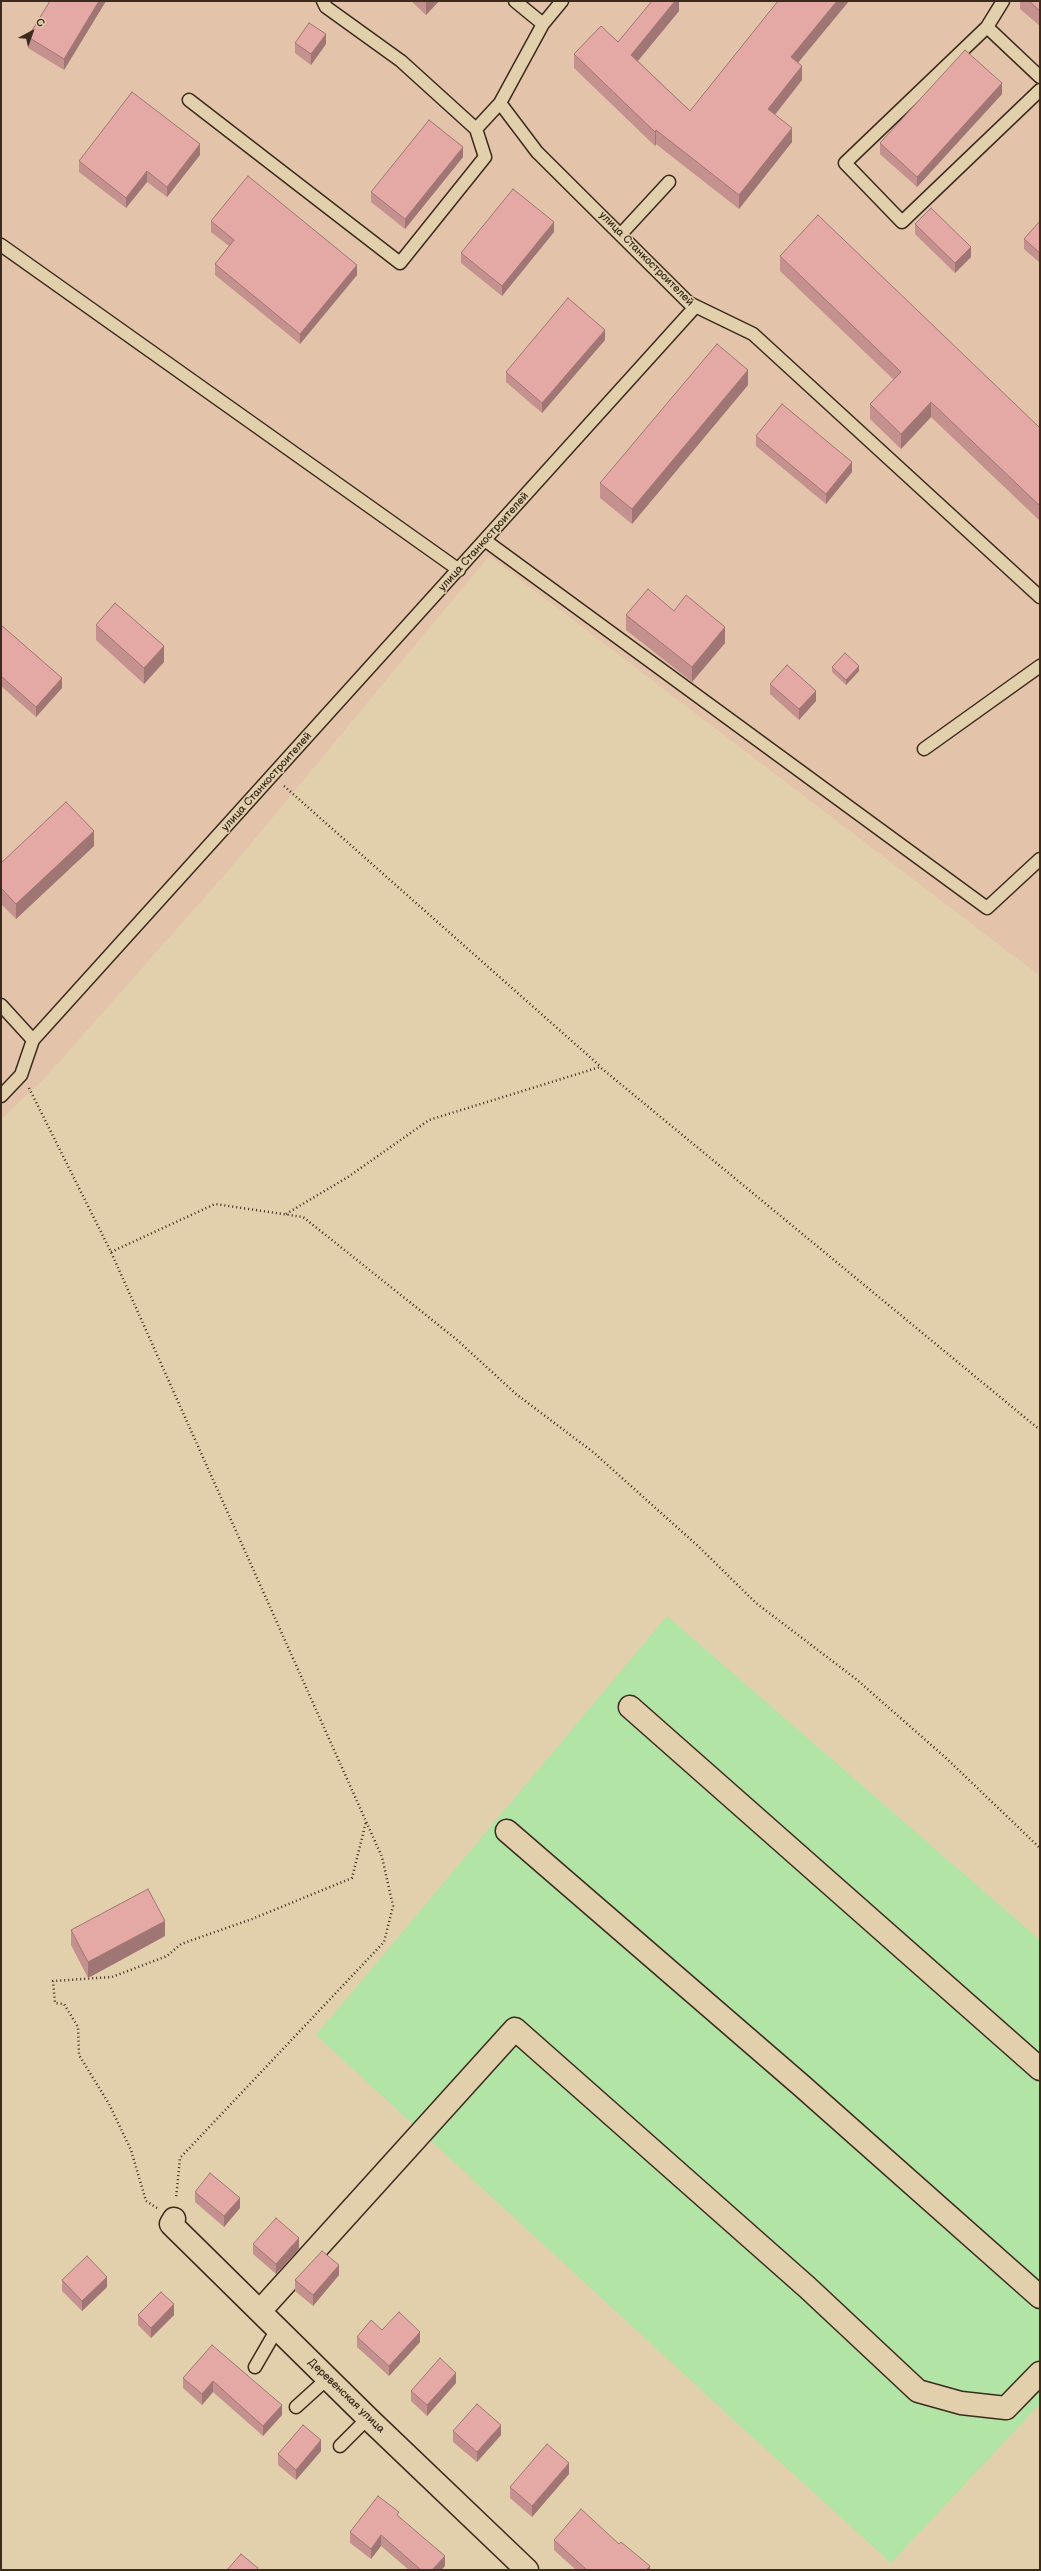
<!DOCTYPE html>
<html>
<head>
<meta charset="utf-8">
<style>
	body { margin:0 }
	#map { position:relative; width:1041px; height:2571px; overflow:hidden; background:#e2d0ad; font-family:"Balsamiq Sans",sans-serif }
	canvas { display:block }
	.frame { position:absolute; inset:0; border:2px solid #3b2a1e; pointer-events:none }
	.north { position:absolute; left:12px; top:12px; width:40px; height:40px; -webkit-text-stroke:3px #e2d0ad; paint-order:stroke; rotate:41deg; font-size:11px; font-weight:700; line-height:16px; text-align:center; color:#3b2a1e }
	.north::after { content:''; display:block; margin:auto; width:14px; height:18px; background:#3b2a1e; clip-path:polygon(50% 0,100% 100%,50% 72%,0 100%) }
</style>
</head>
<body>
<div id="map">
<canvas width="1041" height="2571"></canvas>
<div class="frame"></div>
<div class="north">С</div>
</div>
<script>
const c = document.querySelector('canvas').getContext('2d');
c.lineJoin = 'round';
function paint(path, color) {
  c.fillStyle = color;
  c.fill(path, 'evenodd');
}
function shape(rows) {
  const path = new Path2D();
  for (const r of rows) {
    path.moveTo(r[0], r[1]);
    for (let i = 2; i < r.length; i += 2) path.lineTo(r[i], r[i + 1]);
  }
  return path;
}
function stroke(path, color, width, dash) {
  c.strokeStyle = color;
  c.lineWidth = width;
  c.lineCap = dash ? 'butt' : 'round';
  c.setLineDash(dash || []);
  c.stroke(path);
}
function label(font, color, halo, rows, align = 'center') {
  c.font = font + ' "Balsamiq Sans",sans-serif';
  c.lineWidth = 3;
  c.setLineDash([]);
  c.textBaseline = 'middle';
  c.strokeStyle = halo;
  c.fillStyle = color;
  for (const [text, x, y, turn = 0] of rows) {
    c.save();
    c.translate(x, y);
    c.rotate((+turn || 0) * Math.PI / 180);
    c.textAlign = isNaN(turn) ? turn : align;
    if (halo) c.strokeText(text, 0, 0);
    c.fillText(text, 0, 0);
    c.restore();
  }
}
paint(shape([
	[1,1,1040,1,1040,976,489,556,229,870,44,1079,1,1119]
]), '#e3c4ab');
paint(shape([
	[667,1616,1040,1940,1040,2404,891,2563,750,2435,316,2035]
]), '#b1e4a5');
const lane = shape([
	[323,1,326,7,401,61,476,129,500,103],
	[515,1,543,24],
	[1003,1,987,27,1040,77],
	[987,27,845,163,902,222,1040,90],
	[189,100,400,263,485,157,476,129],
	[621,234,669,182],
	[1,245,459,570],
	[689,303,753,334,1040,597],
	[486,541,987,908,1040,859],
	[924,749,1040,666],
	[1,1005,33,1040,695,307,688,302,537,152,500,103,543,24,562,1],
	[1,1096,21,1075,33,1040],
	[255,2367,277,2329],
	[296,2407,328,2378],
	[340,2446,362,2424,370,2420]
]);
const street = shape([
	[630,1707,1040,2069],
	[507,1831,802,2086,1040,2297],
	[174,2219,171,2224,370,2420,527,2570],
	[260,2311,515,2029,808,2288,918,2391,961,2403,1006,2408,1040,2373]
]);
stroke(lane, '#3b2a1e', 15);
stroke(street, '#3b2a1e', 25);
stroke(shape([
	[284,786,600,1066],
	[29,1088,111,1252,382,1857,393,1906,384,1942,180,2158,176,2199],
	[286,1214,348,1177,429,1120,600,1067,1040,1430],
	[111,1252,215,1204,303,1217,456,1339,516,1394,593,1452,698,1546,756,1603,856,1679,946,1758,1040,1848],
	[157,2208,146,2201,131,2150,109,2104,79,2055,78,2027,64,2004,55,2003,53,1981,112,1977,167,1956,181,1944,252,1919,352,1878,366,1822]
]), '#3b2a1e', 2.5, [1, 3]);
stroke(lane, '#e2d0ad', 12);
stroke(street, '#e2d0ad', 22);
paint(shape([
	[106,1,64,70,28,48,28,37],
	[411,1,439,1,426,15],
	[679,1,679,11,638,61,690,111,849,1,798,63,802,80,775,115,792,142,739,209,656,144,655,146,574,68,574,54,618,42],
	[1020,1,1040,1,1040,26,1020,9],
	[295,43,326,44,311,65,295,53],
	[1002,94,917,187,880,154,880,143],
	[200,155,167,197,147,182,126,208,79,172,79,161],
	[463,157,405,229,371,202,371,192],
	[211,221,357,275,300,344,215,275,215,264,229,246,211,232],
	[1040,221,1040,263,1024,249,1024,239],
	[915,224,971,257,955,273,915,234],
	[554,232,502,296,461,263,461,253],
	[780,256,1040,428,1040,521,931,417,901,449,870,419,870,404,894,380,780,271],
	[605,340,542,413,506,382,506,372],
	[748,385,632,524,600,498,600,483],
	[756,436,852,472,826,504,756,446],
	[674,611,725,643,692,682,626,630,626,615],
	[1,625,62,688,36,717,1,686],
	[96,625,164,662,144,684,96,640],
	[832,667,859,671,846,685,832,672],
	[770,684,816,701,799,720,770,694],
	[94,846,16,919,1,904,1,863],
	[71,1930,165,1936,88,1978,71,1945],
	[195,2192,240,2208,224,2227,195,2202],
	[253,2244,299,2249,276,2274,253,2254],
	[339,2275,313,2306,295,2291,295,2280],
	[62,2280,107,2287,82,2311,62,2291],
	[138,2315,174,2315,151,2338,138,2325],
	[382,2330,420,2342,389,2376,357,2347,357,2337],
	[212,2345,282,2415,263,2436,213,2392,202,2405,183,2388,183,2378],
	[456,2383,427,2416,411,2401,411,2391],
	[453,2431,501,2435,477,2462,453,2442],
	[321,2451,296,2480,278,2465,278,2454],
	[569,2474,532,2517,510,2498,510,2487],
	[399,2516,445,2566,441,2570,409,2570,381,2546,371,2559,350,2543,350,2532],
	[554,2540,619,2544,650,2570,576,2570,554,2550]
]), '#c4918e');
paint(shape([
	[99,1,106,1,64,70,64,59],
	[426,1,439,1,426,15],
	[675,1,679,1,679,11,631,69,631,55],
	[837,1,849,1,791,71,791,57],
	[326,34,326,44,311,65,311,54],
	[802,66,802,80,768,123,768,109],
	[1002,83,1002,94,917,187,917,177],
	[792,128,792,142,739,209,739,195],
	[656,130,656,144,655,146,655,132],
	[200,144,200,155,167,197,167,187],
	[463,147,463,157,405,229,405,219],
	[147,171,147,182,126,208,126,198],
	[554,222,554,232,502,296,502,286],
	[971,247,971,257,955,273,955,263],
	[357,265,357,275,300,344,300,334],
	[605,330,605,340,542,413,542,403],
	[748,370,748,385,632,524,632,509],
	[931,402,931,417,901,449,901,434],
	[852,462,852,472,826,504,826,494],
	[725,627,725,643,692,682,692,667],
	[164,646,164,662,144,684,144,668],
	[859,666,859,671,846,685,846,680],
	[62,678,62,688,36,717,36,707],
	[816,691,816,701,799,720,799,709],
	[94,831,94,846,16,919,16,904],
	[165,1921,165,1936,88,1978,88,1962],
	[240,2198,240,2208,224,2227,224,2216],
	[299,2238,299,2249,276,2274,276,2264],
	[339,2265,339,2275,313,2306,313,2295],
	[107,2277,107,2287,82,2311,82,2301],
	[174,2304,174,2315,151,2338,151,2328],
	[420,2332,420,2342,389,2376,389,2366],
	[456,2373,456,2383,427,2416,427,2405],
	[213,2381,213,2392,202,2405,202,2394],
	[282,2405,282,2415,263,2436,263,2426],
	[501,2425,501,2435,477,2462,477,2452],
	[321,2440,321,2451,296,2480,296,2470],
	[569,2463,569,2474,532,2517,532,2506],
	[381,2535,381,2546,371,2559,371,2549],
	[445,2556,445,2566,441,2570,432,2570],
	[650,2566,650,2570,646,2570]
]), '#a07674');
const building = shape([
	[50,1,99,1,64,59,28,37,50,1],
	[652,1,675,1,631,55,690,111,778,1,837,1,791,57,802,66,768,109,792,128,739,195,656,130,655,132,574,54,601,26,618,42,652,1],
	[1029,1,1040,1,1040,11,1029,1],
	[309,23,326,34,311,54,295,43,309,23],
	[965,50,1002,83,917,177,880,143,965,50],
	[132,92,200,144,167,187,147,171,126,198,79,161,132,92],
	[429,120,463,147,405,219,371,192,429,120],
	[248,176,357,265,300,334,215,264,234,240,211,221,248,176],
	[513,189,554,222,502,286,461,253,513,189],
	[931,208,971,247,955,263,915,224,931,208],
	[818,215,1040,428,1040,506,931,402,901,434,870,404,901,372,780,256,818,215],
	[1040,221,1040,253,1024,239,1040,221],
	[568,298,605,330,542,403,506,372,568,298],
	[717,344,748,370,632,509,600,483,717,344],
	[782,404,852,462,826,494,756,436,782,404],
	[648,589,674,611,686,595,725,627,692,667,626,615,648,589],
	[115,603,164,646,144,668,96,625,115,603],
	[1,625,62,678,36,707,1,676,1,625],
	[845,653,859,666,846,680,832,667,845,653],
	[787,665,816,691,799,709,770,684,787,665],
	[66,802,94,831,16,904,1,888,1,863,66,802],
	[148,1889,165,1921,88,1962,71,1930,148,1889],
	[210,2173,240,2198,224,2216,195,2192,210,2173],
	[276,2218,299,2238,276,2264,253,2244,276,2218],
	[322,2251,339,2265,313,2295,295,2280,322,2251],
	[87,2256,107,2277,82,2301,62,2280,87,2256],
	[161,2292,174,2304,151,2328,138,2315,161,2292],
	[399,2312,420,2332,389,2366,357,2337,371,2320,382,2330,399,2312],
	[212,2345,282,2405,263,2426,213,2381,202,2394,183,2378,212,2345],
	[440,2358,456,2373,427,2405,411,2391,440,2358],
	[477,2404,501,2425,477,2452,453,2431,477,2404],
	[303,2425,321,2440,296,2470,278,2454,303,2425],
	[547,2444,569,2463,532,2506,510,2487,547,2444],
	[378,2496,399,2512,397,2515,445,2556,432,2570,421,2570,381,2535,371,2549,350,2532,378,2496],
	[581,2509,619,2544,621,2542,650,2566,646,2570,587,2570,554,2540,581,2509],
	[241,2554,258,2568,256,2570,227,2570,241,2554]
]);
paint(building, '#e4a9a5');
stroke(building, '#a07674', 1);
label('11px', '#3b2a1e', '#e2d0ad', [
	["улица Станкостроителей",646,259,45],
	["улица Станкостроителей",484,542,-48],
	["улица Станкостроителей",267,782,-48],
	["Деревенская улица",346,2396,44]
]);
</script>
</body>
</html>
